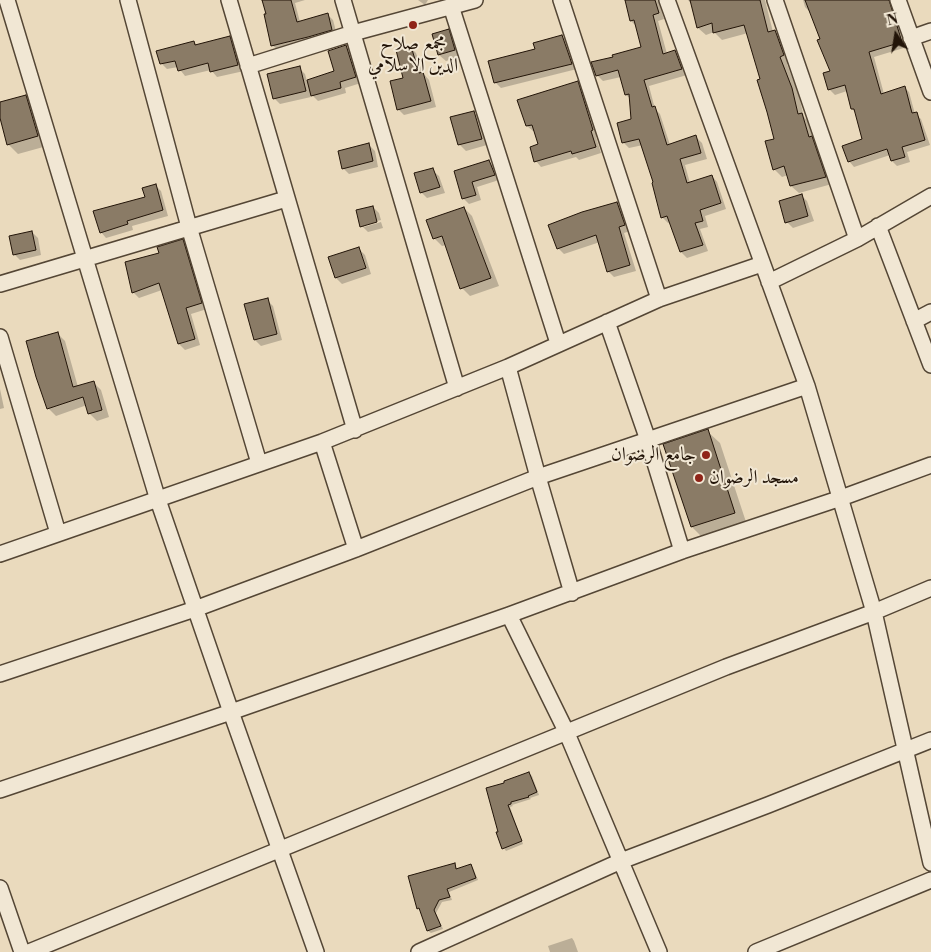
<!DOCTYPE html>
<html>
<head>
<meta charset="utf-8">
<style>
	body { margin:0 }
	#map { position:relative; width:931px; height:952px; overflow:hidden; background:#eadabd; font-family:"Libre Bodoni",serif }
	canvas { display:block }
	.north { position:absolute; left:871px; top:10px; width:50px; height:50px; -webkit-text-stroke:4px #f1e7d4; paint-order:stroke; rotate:347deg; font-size:14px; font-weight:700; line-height:20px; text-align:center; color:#221408 }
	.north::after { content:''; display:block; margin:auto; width:18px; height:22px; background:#221408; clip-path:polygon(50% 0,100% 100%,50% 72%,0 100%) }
</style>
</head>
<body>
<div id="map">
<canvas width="931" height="952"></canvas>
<div class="north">N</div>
</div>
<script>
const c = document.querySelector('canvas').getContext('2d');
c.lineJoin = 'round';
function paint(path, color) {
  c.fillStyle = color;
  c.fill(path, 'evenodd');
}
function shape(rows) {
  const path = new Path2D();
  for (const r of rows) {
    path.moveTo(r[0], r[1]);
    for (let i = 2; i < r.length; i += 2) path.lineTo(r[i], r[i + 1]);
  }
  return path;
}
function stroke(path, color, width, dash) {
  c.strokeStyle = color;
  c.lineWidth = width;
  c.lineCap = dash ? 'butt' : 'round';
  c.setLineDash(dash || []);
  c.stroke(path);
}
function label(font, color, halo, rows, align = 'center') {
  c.font = font + ' "Libre Bodoni",Amiri,serif';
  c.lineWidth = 4;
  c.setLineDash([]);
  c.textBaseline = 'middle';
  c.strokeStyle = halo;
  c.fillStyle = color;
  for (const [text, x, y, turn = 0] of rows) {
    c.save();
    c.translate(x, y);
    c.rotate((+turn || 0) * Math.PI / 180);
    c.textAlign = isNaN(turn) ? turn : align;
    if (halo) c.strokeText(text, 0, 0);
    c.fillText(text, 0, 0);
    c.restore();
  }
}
paint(shape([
	[264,0,305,0,295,3,300,22,328,15,333,20,337,35,278,50,272,45],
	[418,0,428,0,425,5],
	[626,0,665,0,659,3,664,19,658,21,667,54,675,51,681,57,687,75,649,86,655,109,660,114,670,145,696,137,702,143,707,159,685,165,690,183,712,176,717,182,726,209,705,216,708,227,700,229,708,251,687,258,681,252,671,222,668,223,662,217,655,183,643,145,629,148,623,142,632,120,631,99,626,95,621,77,603,81,597,75,614,58,642,48,636,26,631,21],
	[688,0,765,0,773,32,775,31,782,39,791,63,787,64,799,96,804,117,809,122,815,140,819,145,832,184,799,193,791,186,788,175,782,177,774,169,775,140,761,80,748,33,722,40,714,32,706,35,698,28,692,5],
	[803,0,892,1,907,47,874,57,884,94,904,87,909,92,915,114,921,119,930,145,907,152,910,162,897,166,892,161,890,155,854,167,849,161,863,139,856,113,852,109,847,91,835,95,830,90,832,72,822,39,811,13,805,7],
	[448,31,454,37,460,56,446,61,439,55,434,35],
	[562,36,568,42,577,69,501,88,495,82,536,50],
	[229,37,235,43,244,71,217,77,211,70,185,76,178,67,167,69,161,63,194,42,197,45],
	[346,46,352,52,361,83,345,88,346,93,318,101,310,93,311,97,280,104,274,98,299,68,305,74,307,81,335,71],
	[410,47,416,53,423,73,429,80,436,107,404,115,398,109],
	[577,82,583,88,598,136,596,137,601,153,579,160,576,157,541,167,536,161,540,145,536,131,533,131,527,126],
	[26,96,35,106,47,146,18,154,8,144,0,114,0,103],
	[473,112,480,118,487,145,466,151,459,144],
	[369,145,375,151,378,167,349,174,343,168],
	[489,161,494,167,499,180,477,187,481,200,469,204,463,198,455,172],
	[432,170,439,176,445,193,427,198,421,192],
	[155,185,161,191,168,216,132,226,133,230,106,238,101,232,147,198],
	[801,195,807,201,814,221,793,228,787,222],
	[617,203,623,209,630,231,624,233,636,271,614,277,608,271,600,242,564,254,558,248],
	[373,207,379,213,381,220,364,224,364,227,381,222,383,228,368,232,362,226],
	[464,208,472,216,499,286,470,296,462,288,447,245,442,246,434,238],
	[32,232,38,238,41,255,20,260,14,254],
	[183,241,189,247,207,309,191,314,200,345,185,350,179,344,162,290,139,298,133,292,160,254],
	[359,249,365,255,371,274,342,284,336,278,330,258],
	[267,300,273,306,282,340,261,346,255,340],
	[57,333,65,341,78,387,93,382,101,390,109,417,97,421,89,413,87,405,56,416,48,408],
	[0,389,4,408,0,409],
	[707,431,720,443,747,525,704,539,692,527],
	[529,773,532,776,539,795,530,798,531,799,512,805,513,806,510,807,523,844,506,851,504,848,505,784],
	[454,864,458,870,471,865,473,868,478,880,449,892,452,900,442,902,436,913,443,929,431,933,428,931,421,911,418,909],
	[572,938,574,941,578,952,550,952,548,946]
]), '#0003');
const building = shape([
	[262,0,291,0,297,22,328,13,332,30,308,37,271,46,264,14,266,14,262,0],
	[625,0,655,0,659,13,653,15,663,54,675,50,682,69,644,80,652,107,655,106,667,145,696,135,701,153,680,159,687,183,712,175,721,203,700,210,703,221,695,223,703,245,680,252,667,216,661,218,652,183,653,182,639,139,622,143,617,123,631,119,629,94,625,95,618,70,596,76,591,62,613,57,612,55,641,47,634,20,630,21,625,0],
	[690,0,760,0,768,32,775,30,784,55,780,57,792,88,798,114,802,113,809,137,812,136,826,177,790,186,784,166,773,170,765,141,774,139,767,112,757,80,760,79,744,25,713,33,712,23,697,28,690,0],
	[805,0,889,0,902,42,869,52,881,94,905,86,912,113,917,112,925,140,902,147,905,157,891,161,887,149,848,162,842,146,862,139,854,109,851,109,845,85,828,90,823,73,830,71,817,40,820,39,805,0],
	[449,29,455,50,438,55,432,34,449,29],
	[562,35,572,64,494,83,488,61,535,49,533,43,562,35],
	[230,36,238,65,210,72,208,63,178,71,175,61,160,64,156,51,194,41,195,45,230,36],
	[346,45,356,77,340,82,341,88,311,96,307,80,334,71,328,51,346,45],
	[411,46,419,73,423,72,431,101,397,110,390,81,403,78,396,50,411,46],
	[300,66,306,91,273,99,267,74,300,66],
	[578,81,593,130,591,131,596,147,572,154,571,151,534,162,530,147,538,144,532,125,526,126,517,100,578,81],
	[26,95,38,136,7,145,0,118,0,102,26,95],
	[474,111,482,139,458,145,450,117,474,111],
	[369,143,373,161,342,169,338,151,369,143],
	[489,160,495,175,472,182,476,195,462,199,454,171,489,160],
	[433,168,440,187,420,193,414,173,433,168],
	[156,184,163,210,127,221,128,224,100,233,93,211,145,197,142,188,156,184],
	[802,194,808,216,785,223,779,201,802,194],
	[617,202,625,225,619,227,630,265,607,272,596,235,557,249,548,225,582,212,617,202],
	[373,206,377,222,360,227,356,210,373,206],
	[464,207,491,278,460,289,442,236,433,239,426,220,464,207],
	[32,231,36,250,13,255,9,236,32,231],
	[183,239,202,303,186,308,195,339,178,344,159,283,132,293,125,262,159,253,157,247,183,239],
	[359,247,366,268,335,278,328,257,359,247],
	[268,298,277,334,254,340,244,304,268,298],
	[58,332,73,387,94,381,102,410,88,414,83,397,47,409,36,377,26,341,58,332],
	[708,429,735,513,691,527,663,444,708,429],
	[529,772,537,792,528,796,529,797,511,802,511,804,508,805,522,841,502,849,496,832,498,832,486,788,504,783,504,781,529,772],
	[455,863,456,869,471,864,476,878,447,889,450,897,439,900,434,910,441,926,427,931,419,908,417,909,408,876,455,863]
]);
paint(building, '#8a7b66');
stroke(building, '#221408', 1);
const minor = shape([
	[7,0,158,500,231,712,316,952],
	[128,0,189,227,259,463],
	[229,0,355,430],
	[343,0,457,388],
	[561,0,659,299],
	[667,0,807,386,874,612,931,863],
	[775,0,857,239],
	[898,0,931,92],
	[451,6,558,343],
	[911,38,931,31],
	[248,66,353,33,475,0],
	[878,226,931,365],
	[769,282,857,239,931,196],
	[0,284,286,199],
	[914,321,931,312],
	[607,322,648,440,682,551],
	[0,337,58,533],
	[508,367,538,477,572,593],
	[322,442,356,549],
	[0,554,322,442,508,367,659,299,762,264],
	[509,615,566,731,659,952],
	[0,674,195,609,356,549,538,477,807,386],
	[0,790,231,712,509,615,682,551,841,498,931,465],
	[0,888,22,952],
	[29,952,726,667,874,612,931,588],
	[419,952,621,861,768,805,931,740],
	[756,952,931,880]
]);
stroke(minor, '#544635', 18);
stroke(minor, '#f1e7d4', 15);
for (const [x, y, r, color] of [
	[413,25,5,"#8f2418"],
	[706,455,5,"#8f2418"],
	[699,478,5,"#8f2418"]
]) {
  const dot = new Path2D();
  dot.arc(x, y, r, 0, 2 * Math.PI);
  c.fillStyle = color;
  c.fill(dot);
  stroke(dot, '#f1e7d4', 2);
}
label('19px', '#221408', '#f1e7d4', [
	["مجمع صلاح",413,44],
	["الدين الاسلامي",413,66],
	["جامع الرضوان",696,455,"right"],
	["مسجد الرضوان",709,478,"left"]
]);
</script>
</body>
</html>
